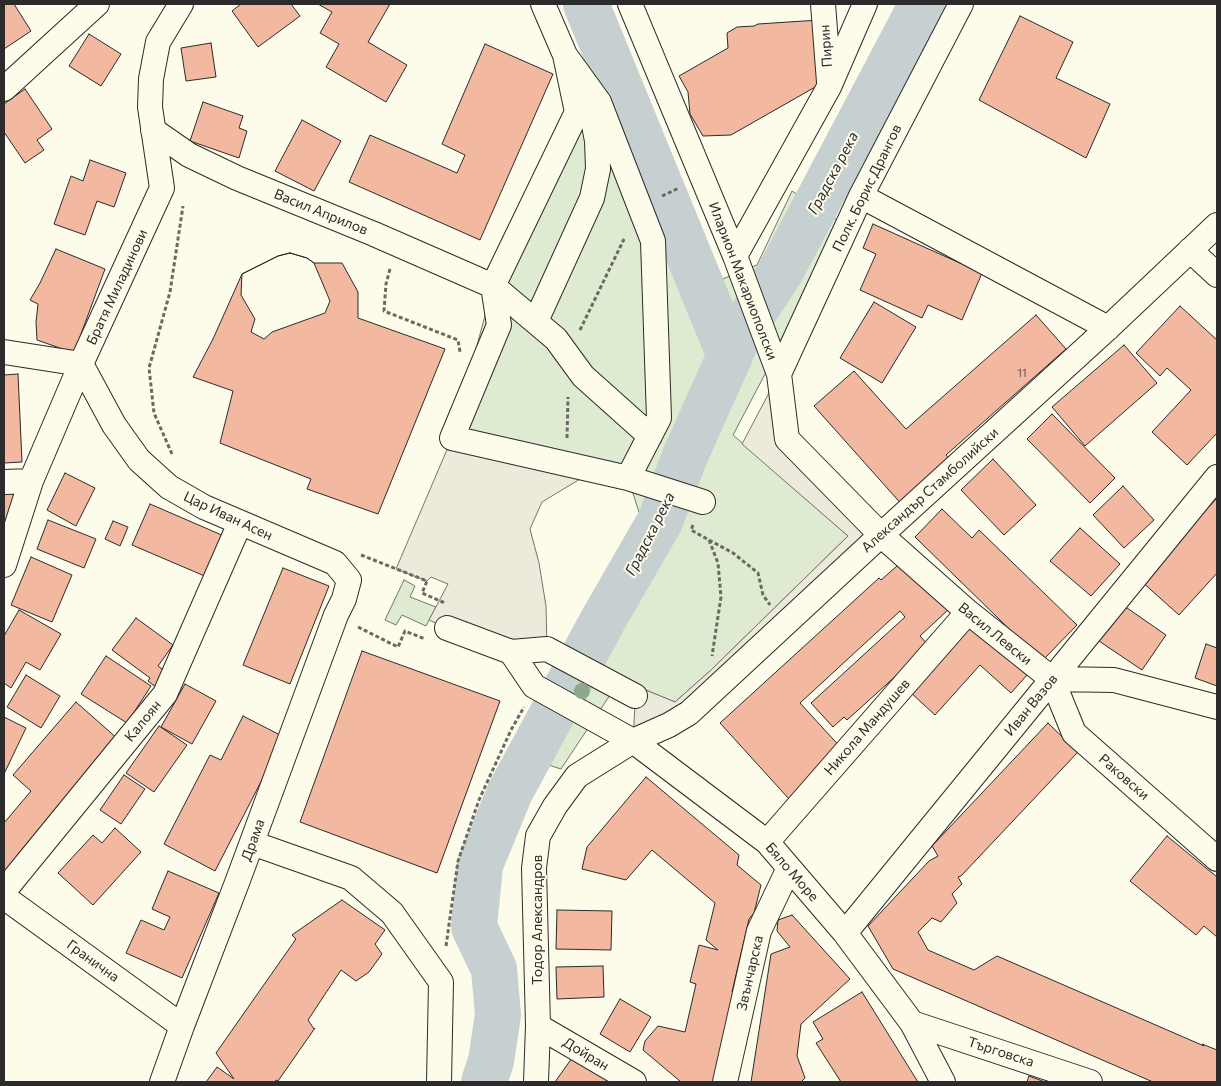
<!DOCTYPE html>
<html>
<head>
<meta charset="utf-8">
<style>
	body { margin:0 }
	#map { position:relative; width:1221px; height:1086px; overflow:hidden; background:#fdfbea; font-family:Commissioner,sans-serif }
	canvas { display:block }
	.frame { position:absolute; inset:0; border:5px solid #2b2b2b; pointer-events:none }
</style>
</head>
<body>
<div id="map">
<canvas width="1221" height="1086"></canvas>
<div class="frame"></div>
</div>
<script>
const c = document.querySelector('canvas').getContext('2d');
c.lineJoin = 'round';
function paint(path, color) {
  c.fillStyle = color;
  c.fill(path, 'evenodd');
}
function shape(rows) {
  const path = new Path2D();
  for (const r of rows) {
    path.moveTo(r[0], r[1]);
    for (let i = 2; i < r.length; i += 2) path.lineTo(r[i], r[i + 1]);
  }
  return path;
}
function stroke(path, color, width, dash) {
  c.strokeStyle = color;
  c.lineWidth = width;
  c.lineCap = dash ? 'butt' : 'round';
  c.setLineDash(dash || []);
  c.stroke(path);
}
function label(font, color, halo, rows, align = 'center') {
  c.font = font + ' Commissioner,sans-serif';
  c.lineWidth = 4;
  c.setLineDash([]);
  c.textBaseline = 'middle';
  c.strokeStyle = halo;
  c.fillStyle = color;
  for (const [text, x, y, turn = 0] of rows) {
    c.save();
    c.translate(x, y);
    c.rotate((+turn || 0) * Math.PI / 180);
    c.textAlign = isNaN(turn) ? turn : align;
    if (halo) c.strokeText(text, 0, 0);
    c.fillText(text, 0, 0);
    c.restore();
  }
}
const green = shape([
	[636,84,720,280,757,265,792,191,846,226,765,374,733,435,848,536,710,671,675,702,636,686,616,686,561,769,514,754,525,728,580,642,640,515,628,478,452,438,493,286,577,112,636,84],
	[404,580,415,586,410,597,436,607,426,626,402,615,396,625,385,620,404,580]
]);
paint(green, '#deebd1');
stroke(green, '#74746e', 1);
const parking = shape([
	[779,374,787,439,881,535,689,713,633,741,636,686,675,702,710,671,848,536,742,444,779,374],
	[452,438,595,470,542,502,530,529,539,563,546,606,547,649,447,628,429,620,448,584,431,577,427,581,396,569,452,438]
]);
paint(parking, '#eceadb');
stroke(parking, '#74746e', 1);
stroke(shape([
	[586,4,730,356],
	[484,1082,491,1061,498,1015,494,969,474,927,480,865,510,792,603,620,660,521,685,456,739,335,781,271,922,4]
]), '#c7d0d0', 46);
const building = shape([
	[4,4,14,4,31,31,4,49,4,4],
	[241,4,291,4,300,16,258,47,232,11,241,4],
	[318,4,390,4,368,42,407,65,386,102,326,67,339,44,320,33,332,12,318,4],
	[1020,16,1073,42,1056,78,1110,104,1086,158,979,100,1020,16],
	[819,20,824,82,731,135,703,136,690,114,688,92,679,76,728,48,727,33,737,27,754,26,758,24,819,20],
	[89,34,121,54,101,86,69,66,89,34],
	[211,43,216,77,186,81,181,48,211,43],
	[485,44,553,74,480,240,349,182,370,135,457,173,465,155,442,144,485,44],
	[25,89,52,129,37,140,44,150,25,163,4,132,4,104,25,89],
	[203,102,243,116,239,128,247,131,239,158,190,141,203,102],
	[302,120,341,141,314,191,275,171,302,120],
	[90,160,126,173,114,207,97,201,85,235,54,224,71,176,83,181,90,160],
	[873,224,982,273,962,320,928,305,922,318,860,290,876,254,863,248,873,224],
	[56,249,105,269,74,353,37,340,36,322,38,304,30,300,40,283,56,249],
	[290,253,307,258,314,263,342,263,358,292,358,318,445,349,378,514,307,489,311,479,220,443,233,391,193,377,213,339,242,274,278,256,290,253],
	[290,253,307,258,314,263,330,301,325,313,272,332,264,339,251,332,255,319,241,295,242,274,278,256,290,253],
	[874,302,916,327,882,383,840,358,874,302],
	[1180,306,1217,340,1217,433,1187,465,1152,432,1191,390,1167,368,1160,376,1136,353,1180,306],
	[1036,315,1066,349,946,455,953,463,904,507,814,406,854,371,906,429,1036,315],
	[1124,345,1157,383,1085,446,1052,407,1124,345],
	[18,374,22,462,4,463,4,375,18,374],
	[1052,414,1115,478,1090,503,1027,439,1052,414],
	[993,459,1036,505,1004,535,961,490,993,459],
	[65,473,95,488,76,526,47,510,65,473],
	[1123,486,1154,520,1124,548,1093,515,1123,486],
	[4,493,14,494,12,535,4,535,4,493],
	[1217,498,1217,573,1179,615,1141,581,1217,498],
	[150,504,224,536,207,577,132,545,150,504],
	[942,509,972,538,979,530,1077,625,1042,661,915,537,942,509],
	[48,520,96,539,84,568,37,549,48,520],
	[113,521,128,527,120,546,105,539,113,521],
	[1080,528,1120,564,1091,596,1050,561,1080,528],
	[31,557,72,575,52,622,11,605,31,557],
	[905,559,950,608,920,636,929,646,847,720,844,717,833,727,811,703,905,617,900,611,800,703,843,750,789,799,720,723,879,578,881,580,905,559],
	[283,568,329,586,290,684,243,665,283,568],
	[1117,601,1166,635,1142,670,1093,637,1117,601],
	[19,610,61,634,40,670,26,662,11,688,4,683,4,636,19,610],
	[136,618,173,645,158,666,172,676,161,691,148,681,150,678,112,650,136,618],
	[970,624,1027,675,1011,693,980,665,935,715,909,691,970,624],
	[1206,644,1217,648,1217,686,1195,678,1206,644],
	[362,651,500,701,437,873,300,822,362,651],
	[106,656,151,686,127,723,81,694,106,656],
	[26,675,60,696,41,728,7,707,26,675],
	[185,684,216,701,192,744,161,727,185,684],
	[76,702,119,740,4,872,4,823,31,791,13,775,76,702],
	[243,716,284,737,215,871,164,844,210,755,221,760,243,716],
	[4,717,26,728,4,774,4,717],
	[1048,723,1078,752,961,876,958,877,962,884,952,894,957,903,941,922,932,918,918,932,928,950,974,970,997,956,1204,1046,1202,1044,1217,1050,1217,1082,1153,1082,893,969,868,926,929,861,938,856,932,846,1048,723],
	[159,726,187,745,154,792,126,773,159,726],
	[124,775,145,789,121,824,100,810,124,775],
	[646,777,739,855,737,865,761,885,754,913,749,919,732,992,741,1000,722,1082,681,1082,643,1050,645,1041,658,1026,685,1032,696,984,690,982,699,945,718,950,706,940,715,903,652,850,626,880,582,869,587,847,646,777],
	[115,828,141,852,93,905,58,873,93,835,102,843,115,828],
	[1167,836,1217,877,1217,937,1204,926,1196,935,1130,881,1167,836],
	[168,871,219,893,182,978,126,953,141,920,164,930,170,917,152,909,168,871],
	[342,900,385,930,375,944,382,954,369,972,356,981,341,970,308,1020,314,1029,315,1028,278,1081,276,1080,275,1082,206,1082,217,1067,234,1079,216,1053,296,939,292,935,342,900],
	[557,910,612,911,611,950,556,949,557,910],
	[792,915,850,979,801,1024,797,1056,805,1078,801,1082,751,1082,771,954,790,947,777,931,778,920,792,915],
	[603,966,604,997,557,999,556,967,603,966],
	[862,992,918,1082,841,1082,816,1043,823,1039,813,1022,862,992],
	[620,999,651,1017,630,1052,600,1034,620,999],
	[577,1051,622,1082,555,1082,577,1051],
	[1029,1076,1045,1082,1027,1082,1029,1076]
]);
paint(building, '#f2b8a0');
stroke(building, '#2b2b2b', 1);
const street = shape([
	[543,4,565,55,599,102,653,241,659,418,628,478],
	[630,4,735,256,779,374,787,439,881,535,968,612,1052,679,1114,680,1217,707],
	[823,4,829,82],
	[565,55,577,112,493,286,499,325,452,438,628,478,703,502],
	[4,89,97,4],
	[153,130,189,155,237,178,374,234,493,286,556,339,583,376,650,436],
	[861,196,1108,328],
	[1190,250,1217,275],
	[735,256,829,87,865,4],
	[536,321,592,198,598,169,597,141,592,114],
	[4,352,81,364],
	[81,364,114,425,139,460,169,487,204,507,335,563,349,580,344,599,336,615,238,880,182,1026,162,1082],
	[779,374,861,196,961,4],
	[4,482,31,481],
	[4,565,31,481,81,364,162,188,150,107,151,79,158,42,181,4],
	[447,628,511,652,547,649,635,696],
	[511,652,534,686,633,741,767,842,845,933,912,1023,943,1082],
	[1052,679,1074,733,1217,859],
	[767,842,968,612],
	[252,843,351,878,392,913,441,982,439,1082],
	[4,891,165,694,240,523],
	[4,897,182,1026],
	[845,933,1217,477],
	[912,1023,1090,1082],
	[538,1026,634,1082],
	[536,1082,538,1026,534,868,538,836,555,806,577,776,633,741,669,725,689,713,881,535,1108,328,1217,225],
	[725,1082,759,931,789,868]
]);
stroke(street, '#2b2b2b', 26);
stroke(shape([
	[662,196,679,188],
	[390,269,386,284,384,311,458,340,460,352],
	[580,330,624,239],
	[567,438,568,397],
	[172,454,154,413,149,368,170,292,183,206],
	[693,525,691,530,709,540,718,563,721,597,712,656],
	[709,540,733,553,758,573,763,595,770,605],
	[361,555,427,581,422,593,445,603],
	[358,627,398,647,405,631,425,639],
	[446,946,458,861,479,800,511,730,524,707]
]), '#6a6964', 3, [4, 2.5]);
stroke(street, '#fdfbea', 24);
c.fillStyle = '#8ea78a';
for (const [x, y] of [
	[582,691]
]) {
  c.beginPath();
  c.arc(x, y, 8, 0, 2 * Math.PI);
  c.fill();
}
label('11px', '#5d4e48', null, [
	["11",1022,373]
]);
label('14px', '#2b2b2b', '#fdfbea', [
	["Пирин",826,46,-94],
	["Полк. Борис Дрангов",867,188,-64],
	["Васил Априлов",321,212,22],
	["Иларион Макариополски",743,281,69],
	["Братя Миладинови",117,287,-65],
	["Александър Стамболийски",930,490,-42],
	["Цар Иван Асен",228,516,25],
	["Васил Левски",995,634,39],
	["Иван Вазов",1031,705,-51],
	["Калоян",143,721,-51],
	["Никола Мандушев",867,727,-49],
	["Раковски",1124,777,41],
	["Драма",253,840,-70],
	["Бяло Море",792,872,49],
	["Тодор Александров",537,920,-90],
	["Гранична",93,961,36],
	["Звънчарска",750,973,-77],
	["Търговска",1001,1052,18],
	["Дойран",586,1054,31]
]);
label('italic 15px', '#2b2b2b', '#fdfbea', [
	["Градска река",833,173,-62],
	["Градска река",650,534,-63]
]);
</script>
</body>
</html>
